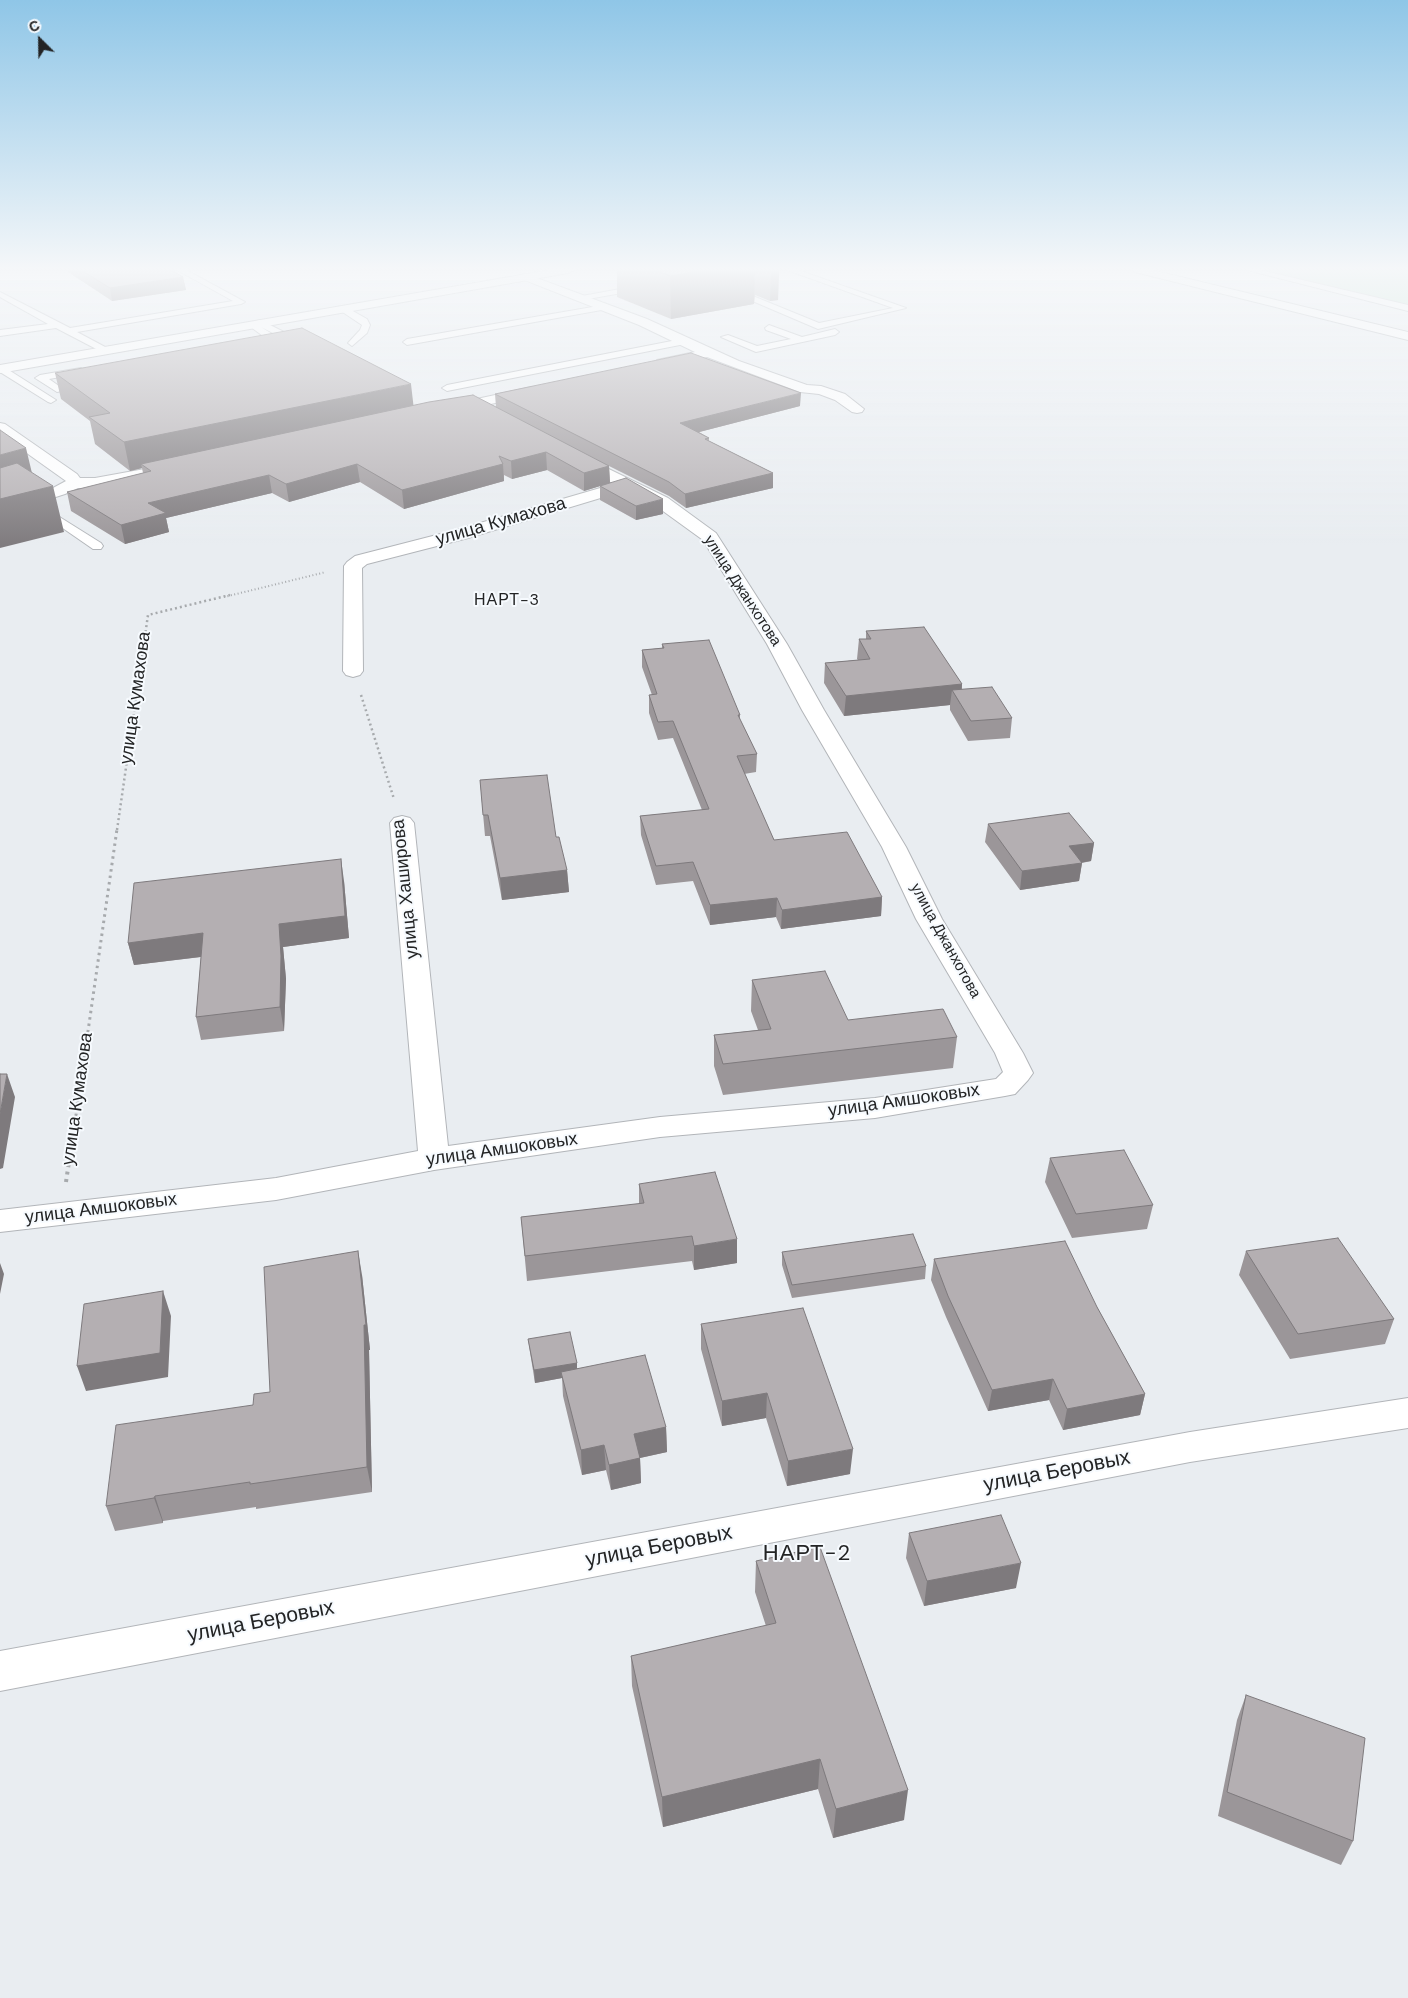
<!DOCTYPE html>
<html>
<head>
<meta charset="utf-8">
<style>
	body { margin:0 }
	#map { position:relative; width:1408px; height:1998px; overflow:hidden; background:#e9edf1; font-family:"DM Sans",sans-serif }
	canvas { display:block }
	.north { position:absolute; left:15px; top:15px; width:50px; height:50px; -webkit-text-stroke:4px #f6fafe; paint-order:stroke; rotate:337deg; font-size:14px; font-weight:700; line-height:20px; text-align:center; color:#232425 }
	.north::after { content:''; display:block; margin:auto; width:18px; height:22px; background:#232425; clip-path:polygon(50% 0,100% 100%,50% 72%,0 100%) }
</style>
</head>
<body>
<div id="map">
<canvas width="1408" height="1998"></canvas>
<div class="north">С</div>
</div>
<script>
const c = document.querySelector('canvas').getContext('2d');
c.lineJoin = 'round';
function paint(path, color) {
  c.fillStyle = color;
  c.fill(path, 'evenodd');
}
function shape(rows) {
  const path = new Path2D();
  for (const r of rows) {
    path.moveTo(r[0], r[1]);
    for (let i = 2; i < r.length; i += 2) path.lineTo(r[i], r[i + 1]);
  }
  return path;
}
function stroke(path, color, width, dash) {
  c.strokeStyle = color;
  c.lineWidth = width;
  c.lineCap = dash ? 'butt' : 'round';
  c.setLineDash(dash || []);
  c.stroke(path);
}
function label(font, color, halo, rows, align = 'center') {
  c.font = font + ' "DM Sans",sans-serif';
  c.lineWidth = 4;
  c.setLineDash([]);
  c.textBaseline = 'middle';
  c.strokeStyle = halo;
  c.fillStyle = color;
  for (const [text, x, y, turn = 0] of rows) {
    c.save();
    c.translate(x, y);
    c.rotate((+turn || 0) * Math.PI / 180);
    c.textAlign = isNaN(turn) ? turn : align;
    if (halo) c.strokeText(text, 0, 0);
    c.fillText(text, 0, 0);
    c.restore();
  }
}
paint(shape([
	[1256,270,1408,270,1408,306]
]), '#bce4cc');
const lane = shape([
	[177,270,186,270,245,302,241,304,77,332,107,348,108,350,104,353,56,328,0,336,0,330,48,324,0,297,0,292,70,328,233,301,177,270],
	[787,270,798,270,906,308,818,329,736,294,743,292,819,323,893,308,787,270],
	[1247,270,1260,270,1408,305,1408,311,1247,270],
	[642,285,646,287,645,289,582,300,578,298,582,296,642,285],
	[604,305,607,305,607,309,407,345,403,342,407,339,604,305],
	[344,306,367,319,370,325,367,333,352,346,348,343,360,330,362,325,341,311,340,309,344,306],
	[260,320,302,341,303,343,299,346,296,345,261,327,274,335,274,339,248,343,248,339,263,336,248,325,252,322,256,324,257,321,260,320],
	[769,325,802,337,835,329,839,332,835,335,756,352,721,337,728,335,757,346,791,339,766,330,765,328,769,325],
	[682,339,685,340,685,344,447,391,442,388,447,385,682,339],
	[0,366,4,367,56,400,51,403,48,402,0,372,0,366],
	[81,368,86,371,84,373,49,379,59,386,86,382,88,384,83,387,57,392,35,378,40,375,81,368],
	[42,506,101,543,103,546,101,549,93,549,38,511,36,509,42,506]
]);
const street = shape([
	[1133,270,1152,270,1408,332,1408,340,1135,272,1133,270],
	[526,274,647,319,739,361,807,385,821,386,845,394,864,409,862,412,857,413,852,412,835,400,819,394,800,392,707,357,662,367,657,366,655,363,657,360,695,352,639,325,522,279,520,277,522,275,526,274],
	[532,387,539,391,537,394,449,413,444,412,442,409,444,406,449,405,532,387],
	[0,423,5,424,77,474,80,478,95,478,150,468,156,470,158,473,156,476,150,478,95,488,78,488,65,494,0,515,0,505,53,488,66,481,0,434,0,423],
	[576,453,668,498,716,533,787,644,824,710,906,847,942,919,1023,1053,1033,1073,1028,1080,1015,1094,1005,1096,875,1118,660,1137,434,1170,276,1200,0,1232,0,1210,276,1178,418,1151,390,823,394,818,402,816,410,818,414,823,448,1146,660,1117,875,1098,996,1079,1003,1072,995,1053,916,919,882,847,802,710,767,644,703,540,656,506,627,490,468,538,367,564,362,568,363,671,360,675,353,677,346,675,343,671,344,566,347,562,355,556,456,530,614,484,571,461,568,458,571,455,576,453],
	[1408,1398,1408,1428,1190,1462,0,1691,0,1651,1190,1432,1408,1398]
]);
const secondary = shape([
	[550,270,574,270,568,273,0,373,0,365,550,270]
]);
stroke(lane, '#b2b5b9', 2);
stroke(street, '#b2b5b9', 2);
stroke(secondary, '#b2b5b9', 2);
stroke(shape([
	[224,597,326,572]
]), '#a7aaad', 2, [1, 2.5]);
stroke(shape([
	[361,695,394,799],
	[117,830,148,615,230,595]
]), '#a7aaad', 2.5, [2, 3]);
stroke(shape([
	[74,1129,117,829]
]), '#a7aaad', 3, [2.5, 4]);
stroke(shape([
	[66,1182,74,1128]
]), '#a7aaad', 4, [3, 4.5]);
paint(lane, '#fff');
paint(street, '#fff');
paint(secondary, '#fff');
paint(shape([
	[65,270,171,270,183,277,186,290,112,301],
	[617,270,779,270,778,300,770,301,755,295,754,304,671,319,617,297],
	[55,373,414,406,496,407,495,394,800,406,699,432,709,438,709,441,773,473,773,488,686,508,669,496,609,466,610,483,663,514,636,520,600,500,600,486,584,491,547,470,512,479,504,475,504,481,404,509,360,482,289,502,272,493,166,518,169,532,125,544,71,511,67,492,143,473,142,468,130,471,95,444,90,421,61,399],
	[866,631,962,684,962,689,1012,718,1010,738,968,741,950,710,950,705,844,716,824,683,825,663,858,660,857,659,859,639,866,639],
	[662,644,740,715,740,721,757,754,756,772,744,774,774,840,882,897,881,916,781,929,776,917,710,925,693,881,656,885,641,835,640,816,702,810,673,738,658,740,649,713,649,695,652,695,642,667,642,650,662,648],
	[480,780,567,870,569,892,502,900,490,836,485,836],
	[988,824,1094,843,1091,861,1082,863,1079,881,1020,890,985,842],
	[344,881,349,938,283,947,286,979,284,1031,201,1040,196,1017,201,957,134,965,128,943],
	[752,980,848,1020,957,1037,953,1068,723,1095,714,1066,714,1035,758,1030,751,1011],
	[1050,1158,1153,1205,1147,1229,1072,1238,1045,1182],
	[639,1184,737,1263,694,1270,692,1261,527,1281,521,1217,639,1204],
	[1246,1251,1394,1319,1385,1344,1290,1359,1239,1275],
	[782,1252,926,1266,925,1279,792,1298,782,1265],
	[934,1259,1097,1307,1145,1394,1140,1415,1063,1430,1049,1400,988,1411,946,1317,931,1280],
	[362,1275,370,1350,369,1350,372,1492,256,1509,256,1507,163,1521,163,1523,115,1531,106,1506,253,1405,270,1392],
	[701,1324,850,1474,787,1486,766,1418,722,1426,701,1349],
	[528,1339,577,1363,577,1368,666,1427,667,1452,640,1458,641,1483,611,1490,606,1470,582,1475,563,1396,562,1378,535,1383,530,1352],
	[909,1533,1016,1588,924,1606,906,1558],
	[756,1561,904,1820,833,1838,818,1789,663,1827,632,1686,631,1656,766,1626,755,1592],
	[1246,1695,1353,1841,1341,1865,1218,1816,1237,1720]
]), '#9b9699');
paint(shape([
	[707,270,755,270,754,304,671,319,670,276],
	[771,270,779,270,778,300,770,301],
	[183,277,186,290,112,301,110,288],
	[411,384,414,410,141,464,142,468,130,471,124,442],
	[801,393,800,406,680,437,680,423],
	[26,448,36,490,53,486,64,532,0,548,0,455],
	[546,452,547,470,512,479,511,461],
	[357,464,360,482,289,502,286,484],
	[503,464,504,481,404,509,402,490],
	[609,466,610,483,584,491,584,473],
	[773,473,773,488,686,508,685,494],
	[269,475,272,493,166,518,169,532,125,544,121,525,148,503],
	[663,499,663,514,636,520,636,506],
	[962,684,960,704,952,690,950,705,844,716,846,696],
	[1094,843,1091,861,1066,865,1069,846],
	[341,859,344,881,349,938,283,947,286,979,284,1031,280,1007,279,924],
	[1082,863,1079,881,1020,890,1022,871],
	[567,870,569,892,502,900,500,878],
	[882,897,881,916,781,929,782,910],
	[777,898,776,917,710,925,710,905],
	[203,933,208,956,134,965,128,943],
	[7,1074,15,1097,3,1168,0,1169,0,1114],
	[737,1239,737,1263,694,1270,694,1246],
	[358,1251,362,1275,370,1350,369,1350,372,1492,367,1467],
	[0,1263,4,1274,0,1294],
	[163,1291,171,1316,168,1377,86,1391,77,1366],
	[577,1363,577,1376,561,1372,562,1378,535,1383,534,1370],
	[1053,1379,1049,1400,988,1411,992,1390],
	[767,1393,766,1418,722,1426,722,1401],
	[1145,1394,1140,1415,1063,1430,1067,1409],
	[666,1427,667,1452,635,1459,634,1434],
	[604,1445,606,1470,582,1475,581,1450],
	[853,1449,850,1474,787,1486,788,1461],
	[640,1458,641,1483,611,1490,609,1465],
	[155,1496,163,1521,163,1523,154,1498],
	[1021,1563,1016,1588,924,1606,927,1581],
	[820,1759,818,1789,663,1827,662,1797],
	[908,1790,904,1820,833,1838,836,1809]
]), '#7e7a7d');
const building = shape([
	[81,270,171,270,183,277,110,288,81,270],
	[655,270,707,270,670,276,655,270],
	[302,328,411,384,124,442,89,417,110,413,55,373,302,328],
	[691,353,801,393,680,423,709,438,705,439,773,473,685,494,669,482,495,394,691,353],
	[473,395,609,466,584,473,546,452,511,461,499,456,503,464,402,490,357,464,286,484,269,475,148,503,166,513,121,525,67,492,151,471,141,464,429,402,473,395],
	[0,430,26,448,0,455,0,430],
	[17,463,53,486,0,499,0,468,17,463],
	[626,478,663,499,636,506,600,486,626,478],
	[924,627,962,684,846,696,825,663,870,659,859,639,871,639,866,631,924,627],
	[709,640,740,715,738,715,757,754,737,756,774,840,847,832,882,897,782,910,777,898,710,905,693,862,656,866,640,816,709,809,673,721,658,722,649,695,657,694,642,650,664,648,662,644,709,640],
	[992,687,1012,718,971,721,952,690,992,687],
	[547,775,556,837,559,837,567,870,500,878,488,815,483,815,480,780,547,775],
	[1069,813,1094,843,1069,846,1082,863,1022,871,988,824,1069,813],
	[341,859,345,916,279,924,281,956,280,1007,196,1017,203,933,128,943,134,883,341,859],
	[825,971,848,1020,943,1009,957,1037,723,1064,714,1035,771,1029,752,980,825,971],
	[0,1074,7,1074,0,1114,0,1074],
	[1124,1150,1153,1205,1076,1214,1050,1158,1124,1150],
	[715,1172,737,1239,694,1246,692,1236,525,1256,521,1217,644,1203,639,1184,715,1172],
	[913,1234,926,1266,792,1285,782,1252,913,1234],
	[1338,1238,1394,1319,1298,1334,1246,1251,1338,1238],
	[1065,1241,1097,1307,1145,1394,1067,1409,1053,1379,992,1390,948,1296,934,1259,1065,1241],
	[358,1251,366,1325,364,1325,367,1467,250,1484,250,1482,155,1496,154,1498,106,1506,116,1425,253,1405,254,1394,270,1392,264,1267,358,1251],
	[163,1291,160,1353,77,1366,84,1304,163,1291],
	[803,1308,853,1449,788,1461,767,1393,722,1401,701,1324,803,1308],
	[570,1332,577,1363,534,1370,528,1339,570,1332],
	[645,1355,666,1427,634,1434,640,1458,609,1465,604,1445,581,1450,561,1372,645,1355],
	[1001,1515,1021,1563,927,1581,909,1533,1001,1515],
	[820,1547,908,1790,836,1809,820,1759,662,1797,631,1656,776,1623,756,1561,820,1547],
	[1246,1695,1365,1738,1353,1841,1227,1792,1246,1695]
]);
paint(building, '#b4afb2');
stroke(building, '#7e7a7d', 1);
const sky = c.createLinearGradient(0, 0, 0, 549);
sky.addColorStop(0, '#8fc6e7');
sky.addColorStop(0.49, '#f5f7f9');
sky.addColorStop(1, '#f5f7f900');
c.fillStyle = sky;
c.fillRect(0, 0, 1408, 549);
label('15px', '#232425', '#f6fafe', [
	["улица Джанхотова",742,591,57],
	["улица Джанхотова",945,941,61]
]);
c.letterSpacing = '1px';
label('16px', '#232425', '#f6fafe', [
	["НАРТ-3",507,601]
]);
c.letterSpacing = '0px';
label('18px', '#232425', '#f6fafe', [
	["улица Кумахова",501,522,-16],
	["улица Кумахова",136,698,-82],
	["улица Хаширова",406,889,-96],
	["улица Кумахова",78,1099,-82],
	["улица Амшоковых",904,1101,-8],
	["улица Амшоковых",502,1150,-8],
	["улица Амшоковых",101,1209,-7]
]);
label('21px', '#232425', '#f6fafe', [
	["улица Беровых",1057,1472,-11],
	["улица Беровых",659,1547,-11],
	["улица Беровых",261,1622,-11]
]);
c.letterSpacing = '1px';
label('22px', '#232425', '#f6fafe', [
	["НАРТ-2",807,1554]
]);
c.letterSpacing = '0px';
</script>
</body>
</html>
